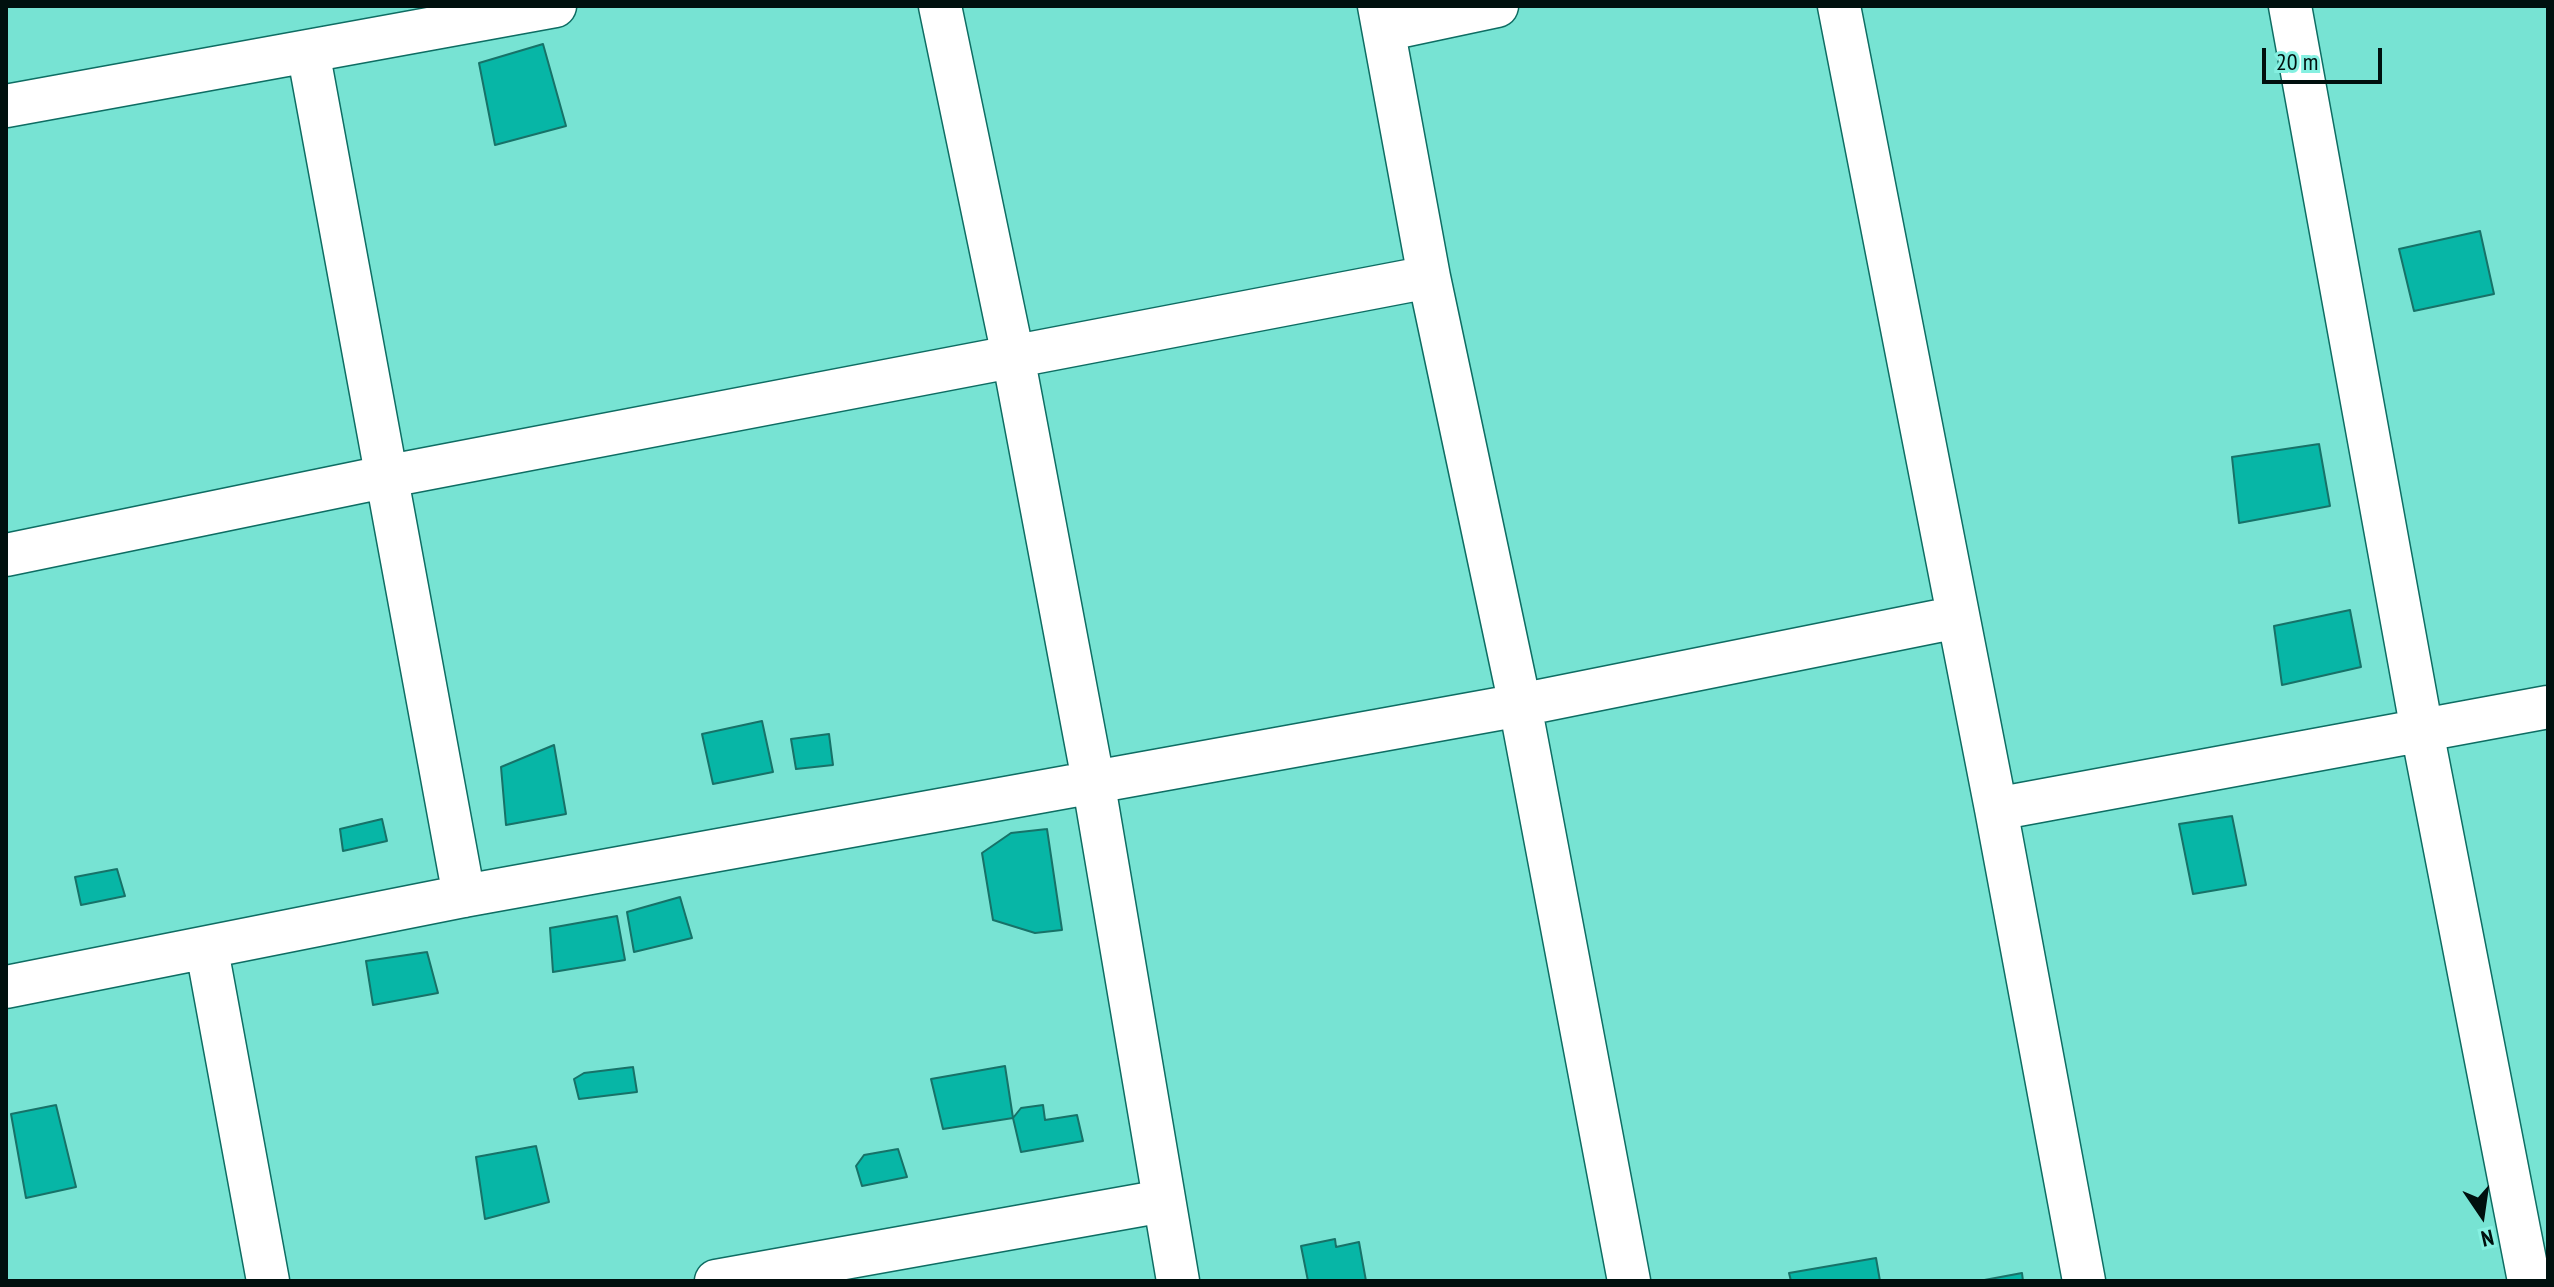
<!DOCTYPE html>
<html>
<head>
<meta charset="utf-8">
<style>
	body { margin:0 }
	#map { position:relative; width:2554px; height:1287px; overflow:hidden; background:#77e3d3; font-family:"PT Sans Narrow",sans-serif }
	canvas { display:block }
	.frame { position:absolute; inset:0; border:8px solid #00100e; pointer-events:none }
	.north { position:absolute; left:2442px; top:1175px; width:80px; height:80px; -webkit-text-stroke:6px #85f0e1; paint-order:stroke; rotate:167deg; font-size:22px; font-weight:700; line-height:32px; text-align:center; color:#00100e }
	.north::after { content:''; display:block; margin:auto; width:28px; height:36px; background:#00100e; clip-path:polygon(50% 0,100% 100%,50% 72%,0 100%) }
	.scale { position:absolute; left:2262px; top:48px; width:120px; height:36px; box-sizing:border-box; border:4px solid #00100e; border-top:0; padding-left:10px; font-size:24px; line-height:28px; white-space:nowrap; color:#00100e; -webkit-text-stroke:6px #85f0e1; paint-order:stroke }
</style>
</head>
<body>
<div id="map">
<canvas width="2554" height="1287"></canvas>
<div class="frame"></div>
<div class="north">N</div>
<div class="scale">20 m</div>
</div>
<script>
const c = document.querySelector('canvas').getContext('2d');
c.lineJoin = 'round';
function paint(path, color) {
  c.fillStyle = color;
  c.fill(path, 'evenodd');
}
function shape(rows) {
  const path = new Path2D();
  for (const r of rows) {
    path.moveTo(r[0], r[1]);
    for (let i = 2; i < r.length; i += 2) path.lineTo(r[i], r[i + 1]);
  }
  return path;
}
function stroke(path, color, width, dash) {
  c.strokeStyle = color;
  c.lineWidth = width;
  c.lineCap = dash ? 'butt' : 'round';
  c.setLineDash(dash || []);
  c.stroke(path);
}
const building = shape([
	[543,44,566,126,495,145,479,63,543,44],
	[2480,231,2494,294,2414,311,2399,249,2480,231],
	[2319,444,2330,506,2239,523,2232,457,2319,444],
	[2350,610,2361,667,2282,685,2274,626,2350,610],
	[762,721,773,772,713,784,702,734,762,721],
	[829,734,833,765,796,769,791,739,829,734],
	[554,745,566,814,506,825,501,767,554,745],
	[2232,816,2246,885,2193,894,2179,824,2232,816],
	[382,819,387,841,343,851,340,829,382,819],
	[1047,829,1062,930,1035,933,993,920,982,853,1011,833,1047,829],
	[117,869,125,896,81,905,75,877,117,869],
	[680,897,692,938,634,952,627,912,680,897],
	[617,916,625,960,553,972,550,928,617,916],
	[427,952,438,993,373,1005,366,961,427,952],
	[1005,1066,1013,1118,943,1129,931,1079,1005,1066],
	[633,1067,637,1092,579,1099,574,1079,584,1073,633,1067],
	[56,1105,76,1187,26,1198,11,1114,56,1105],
	[1043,1105,1045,1120,1077,1115,1083,1141,1021,1152,1013,1118,1021,1108,1043,1105],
	[536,1146,549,1202,485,1219,476,1157,536,1146],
	[898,1149,907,1177,862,1186,856,1166,864,1155,898,1149],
	[1335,1239,1336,1247,1359,1242,1366,1281,1308,1281,1301,1246,1335,1239],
	[1876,1258,1880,1281,1791,1281,1789,1273,1876,1258],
	[2022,1273,2023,1281,1979,1281,2022,1273]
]);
paint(building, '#07b6a6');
stroke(building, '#177268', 2);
const minor = shape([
	[940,6,1013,356,1093,780,1178,1281],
	[1379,6,1429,277,1520,705,1629,1281],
	[1839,6,1996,809,2084,1281],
	[2290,6,2422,731,2529,1281],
	[1384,30,1497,6],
	[308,51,464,896],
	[6,106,555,6],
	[6,555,384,477,1429,277],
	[1996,809,2548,707],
	[207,950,268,1281],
	[6,987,464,896,1520,705,1958,617],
	[716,1281,1163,1201]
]);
stroke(minor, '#0e6d63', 45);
stroke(minor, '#fff', 42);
</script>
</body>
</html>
